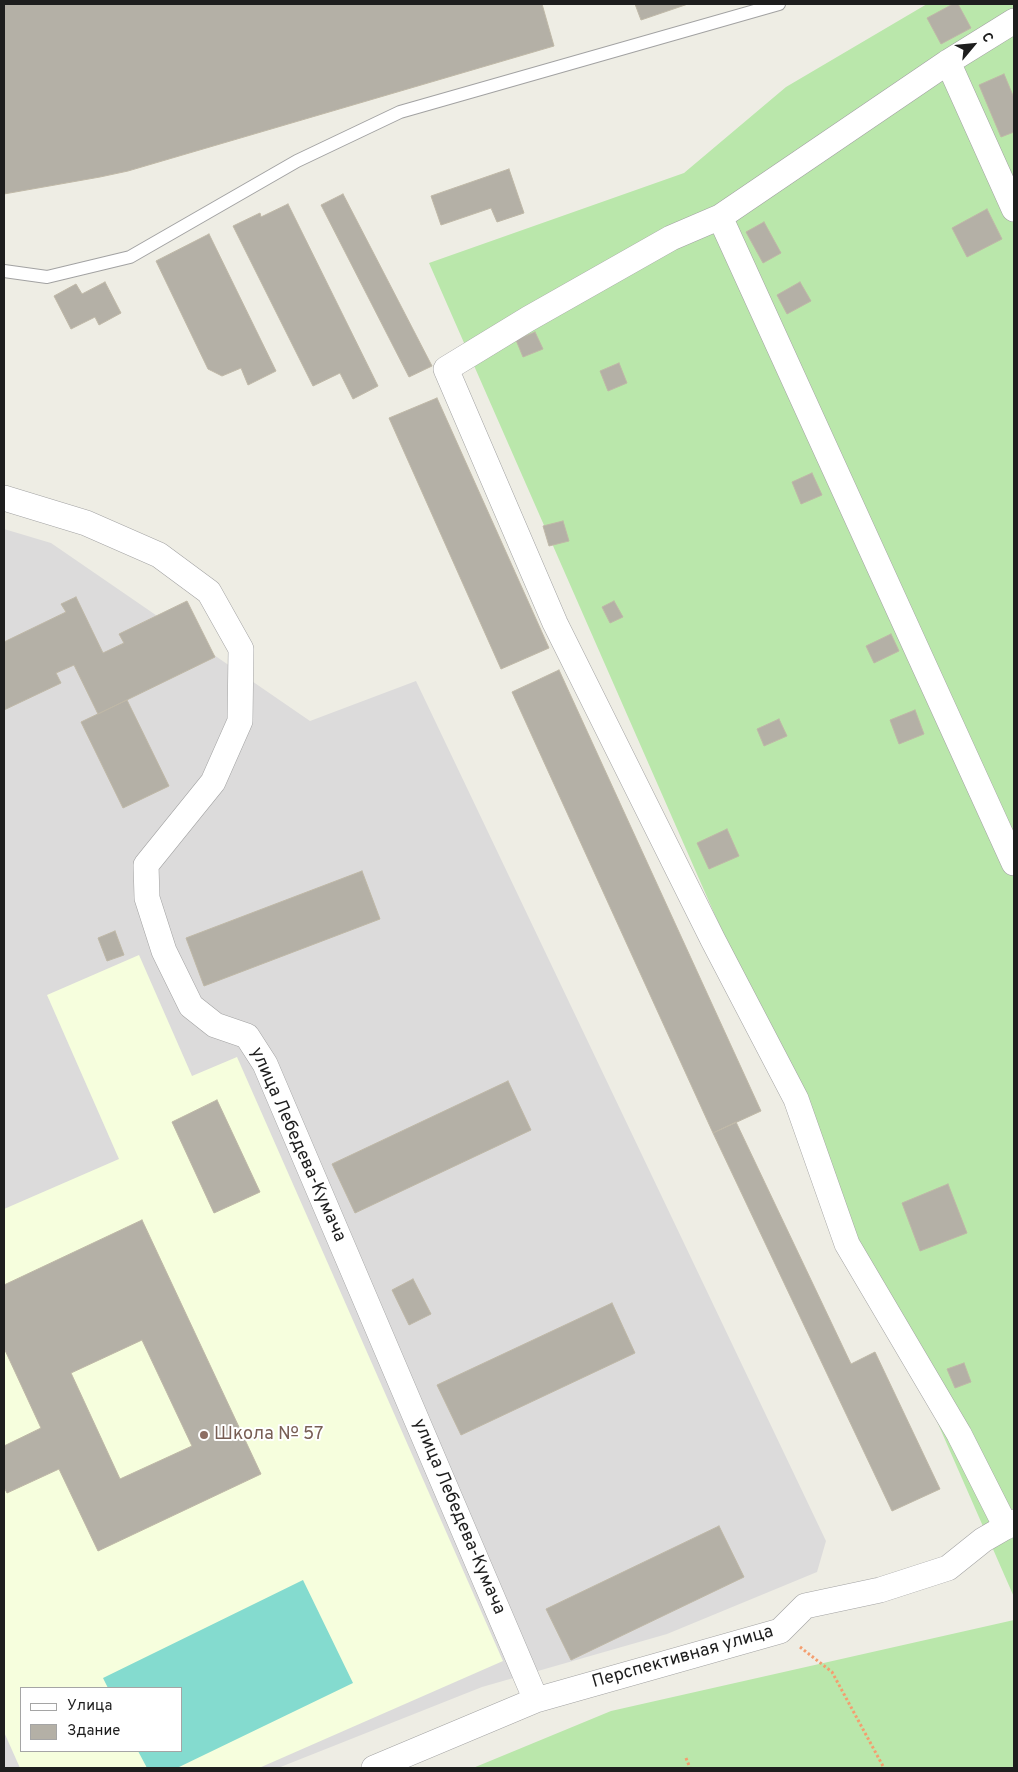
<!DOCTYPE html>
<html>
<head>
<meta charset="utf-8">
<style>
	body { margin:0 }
	#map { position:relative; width:1018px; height:1772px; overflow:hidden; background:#eeede4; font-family:Overpass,sans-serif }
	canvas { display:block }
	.frame { position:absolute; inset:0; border:5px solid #1e1e1e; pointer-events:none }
	.legend { position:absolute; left:20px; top:1687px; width:162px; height:65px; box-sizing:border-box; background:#fff; border:1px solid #a5a5a5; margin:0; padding:6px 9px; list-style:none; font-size:15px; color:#1e1e1e }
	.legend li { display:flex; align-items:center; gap:10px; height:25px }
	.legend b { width:25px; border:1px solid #a5a5a5 }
	.north { position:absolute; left:948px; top:20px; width:50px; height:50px; -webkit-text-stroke:4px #fff; paint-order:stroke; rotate:62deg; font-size:14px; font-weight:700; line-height:20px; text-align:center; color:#1e1e1e }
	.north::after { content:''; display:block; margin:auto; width:18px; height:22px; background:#1e1e1e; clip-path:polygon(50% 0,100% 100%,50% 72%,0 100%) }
</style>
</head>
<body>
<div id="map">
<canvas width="1018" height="1772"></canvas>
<div class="frame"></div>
<ul class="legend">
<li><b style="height:6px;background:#fff"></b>Улица</li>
<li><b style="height:14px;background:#b4b0a6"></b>Здание</li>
</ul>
<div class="north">С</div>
</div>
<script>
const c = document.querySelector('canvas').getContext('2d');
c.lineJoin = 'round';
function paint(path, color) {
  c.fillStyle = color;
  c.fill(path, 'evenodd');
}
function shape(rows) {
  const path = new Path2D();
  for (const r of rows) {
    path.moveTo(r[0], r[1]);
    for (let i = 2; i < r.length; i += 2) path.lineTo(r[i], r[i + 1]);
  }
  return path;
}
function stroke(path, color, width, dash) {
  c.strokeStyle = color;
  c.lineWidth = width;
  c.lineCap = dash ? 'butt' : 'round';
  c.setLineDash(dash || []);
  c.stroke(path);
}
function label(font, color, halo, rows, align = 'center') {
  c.font = font + ' Overpass,sans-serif';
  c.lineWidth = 4;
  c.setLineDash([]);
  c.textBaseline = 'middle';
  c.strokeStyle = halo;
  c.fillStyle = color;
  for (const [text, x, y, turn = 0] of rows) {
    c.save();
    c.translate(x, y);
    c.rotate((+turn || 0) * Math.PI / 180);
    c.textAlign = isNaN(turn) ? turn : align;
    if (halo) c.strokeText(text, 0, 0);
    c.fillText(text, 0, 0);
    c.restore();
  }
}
paint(shape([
	[4,529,51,543,310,721,416,681,826,1541,817,1572,667,1634,482,1687,278,1768,4,1768],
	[21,1688,181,1688,181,1751,21,1751]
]), '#dcdbdb');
paint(shape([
	[139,955,192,1076,237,1057,503,1661,259,1768,20,1768,4,1732,4,1209,119,1159,47,995],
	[21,1688,181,1688,181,1751,21,1751]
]), '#f6fedd');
paint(shape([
	[927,4,1014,4,1014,1597,429,263,684,173,786,87],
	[1014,1620,1014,1768,473,1768,611,1711]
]), '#bae7ab');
paint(shape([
	[303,1580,353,1683,177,1768,147,1768,138,1751,181,1751,181,1688,108,1688,103,1678]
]), '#84dbcf');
const building = shape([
	[4,4,542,4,554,46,128,171,100,177,4,194,4,4],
	[635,4,688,4,641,20,635,4],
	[953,4,958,4,971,28,941,44,927,18,953,4],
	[1004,74,1014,98,1014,132,1001,137,979,85,1004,74],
	[509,169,524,213,497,222,491,208,441,225,431,196,509,169],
	[343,194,432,366,409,377,321,205,343,194],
	[288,204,378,386,353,399,340,373,313,386,233,226,260,213,261,217,288,204],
	[987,209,1002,239,967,257,952,228,987,209],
	[764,222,781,253,763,263,746,232,764,222],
	[209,234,276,371,248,385,241,368,222,376,208,369,156,261,209,234],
	[105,282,121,313,99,325,95,317,71,329,54,296,76,284,82,294,105,282],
	[800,282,811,301,787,314,777,295,800,282],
	[535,332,543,349,523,357,516,340,535,332],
	[619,363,627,383,608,391,600,371,619,363],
	[437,398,549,648,501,669,389,418,437,398],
	[812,473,822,495,801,504,792,482,812,473],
	[563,521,569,541,549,546,543,526,563,521],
	[76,597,103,653,124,643,119,634,187,601,215,657,98,714,74,665,56,673,61,683,4,710,4,642,66,612,61,604,76,597],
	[614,601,623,617,610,623,602,607,614,601],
	[891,634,899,651,874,663,866,646,891,634],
	[559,670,761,1111,713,1133,512,692,559,670],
	[127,700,169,786,123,808,81,722,127,700],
	[915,710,924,734,899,744,890,720,915,710],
	[779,719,787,736,764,746,757,729,779,719],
	[727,829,739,856,709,869,697,843,727,829],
	[362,871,380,919,204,986,186,938,362,871],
	[115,931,124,955,107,961,98,938,115,931],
	[508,1081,531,1130,355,1213,332,1164,508,1081],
	[217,1100,260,1192,214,1213,172,1122,217,1100],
	[736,1122,851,1364,875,1352,940,1489,892,1511,713,1133,736,1122],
	[948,1184,967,1233,920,1251,902,1203,948,1184],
	[142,1220,261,1474,98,1551,59,1469,7,1493,4,1487,4,1446,41,1428,4,1348,4,1285,142,1220],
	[142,1340,192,1446,120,1479,71,1373,142,1340],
	[413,1279,431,1314,409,1325,392,1290,413,1279],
	[612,1303,635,1353,461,1435,437,1385,612,1303],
	[964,1363,971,1382,955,1388,947,1369,964,1363],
	[719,1526,744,1577,571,1660,546,1609,719,1526]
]);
paint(building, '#b4b0a6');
stroke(building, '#bfb8a7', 1);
const service = shape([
	[4,271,47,277,130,257,297,161,400,112,779,4]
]);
const minor = shape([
	[1014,21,948,62,720,217,1014,863],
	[948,62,1014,209],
	[720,217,671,238,528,319,446,369,555,623,713,940,796,1099,847,1244,959,1434,1006,1527],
	[4,498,86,523,159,555,209,592,241,649,240,721,213,782,146,865,147,898,164,951,191,1006,215,1025,247,1036,265,1064,536,1700],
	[374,1768,536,1700,780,1631,805,1606,880,1590,948,1568,983,1540,1014,1522]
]);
stroke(service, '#a2a2a2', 14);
stroke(minor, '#a2a2a2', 26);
stroke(shape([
	[800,1647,832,1672,884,1768],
	[686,1758,690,1768]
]), '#f49e6f', 3, [2.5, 2.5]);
stroke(service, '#fff', 12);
stroke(minor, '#fff', 25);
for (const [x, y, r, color] of [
	[204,1435,5,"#8d6e63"]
]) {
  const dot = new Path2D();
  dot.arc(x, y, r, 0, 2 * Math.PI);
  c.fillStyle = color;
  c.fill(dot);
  stroke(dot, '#fff', 2);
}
label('18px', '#1e1e1e', '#fff', [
	["улица Лебедева-Кумача",297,1145,66],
	["улица Лебедева-Кумача",458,1517,67],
	["Перспективная улица",683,1658,-16]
]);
label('18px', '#785e54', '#fff', [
	["Школа № 57",214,1435]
], 'left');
</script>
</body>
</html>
